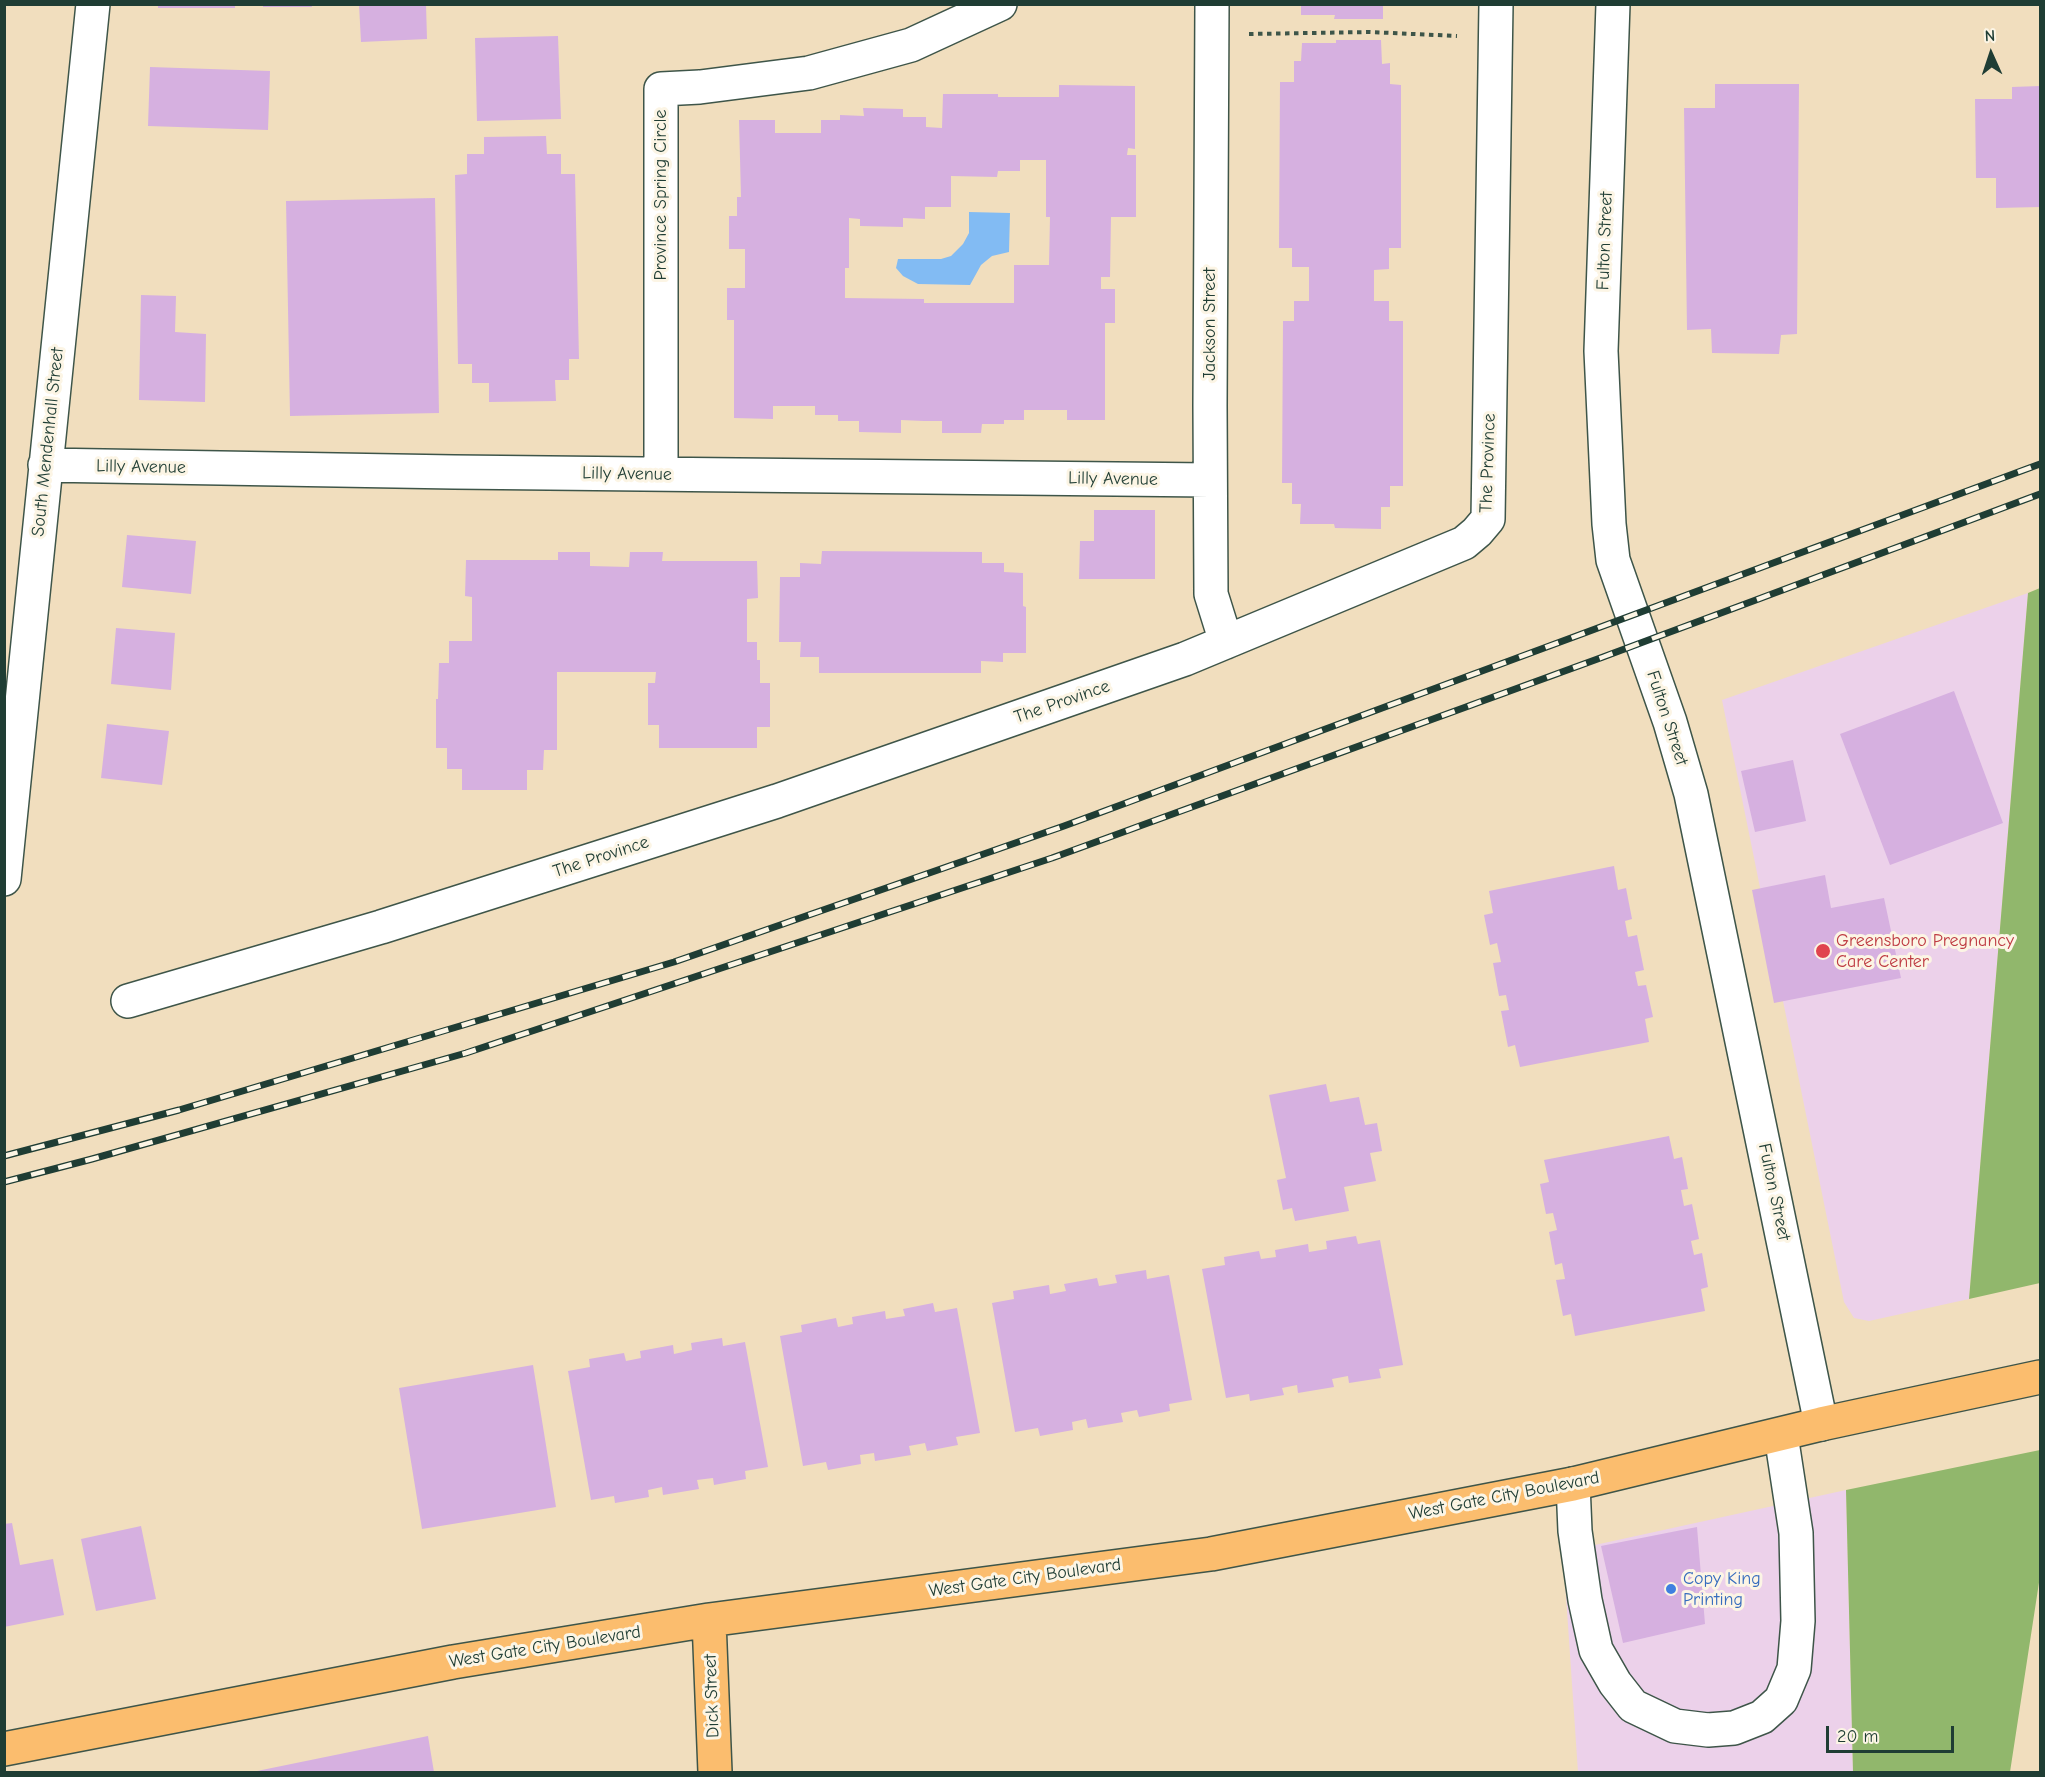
<!DOCTYPE html>
<html>
<head>
<meta charset="utf-8">
<style>
	body { margin:0 }
	#map { position:relative; width:2045px; height:1777px; overflow:hidden; background:#f1debe; font-family:"Comic Neue",sans-serif }
	canvas { display:block }
	.frame { position:absolute; inset:0; border:6px solid #1f3d34; pointer-events:none }
	.north { position:absolute; left:1961px; top:24px; width:60px; height:60px; -webkit-text-stroke:4px #fcf5e5; paint-order:stroke; rotate:357deg; font-size:16px; font-weight:700; line-height:24px; text-align:center; color:#1f3d34 }
	.north::after { content:''; display:block; margin:auto; width:21px; height:27px; background:#1f3d34; clip-path:polygon(50% 0,100% 100%,50% 72%,0 100%) }
	.scale { position:absolute; left:1826px; top:1726px; width:128px; height:27px; box-sizing:border-box; border:3px solid #1f3d34; border-top:0; padding-left:8px; font-size:18px; line-height:21px; white-space:nowrap; color:#1f3d34; -webkit-text-stroke:4px #fcf5e5; paint-order:stroke }
</style>
</head>
<body>
<div id="map">
<canvas width="2045" height="1777"></canvas>
<div class="frame"></div>
<div class="north">N</div>
<div class="scale">20 m</div>
</div>
<script>
const c = document.querySelector('canvas').getContext('2d');
c.lineJoin = 'round';
function paint(path, color) {
  c.fillStyle = color;
  c.fill(path, 'evenodd');
}
function shape(rows) {
  const path = new Path2D();
  for (const r of rows) {
    path.moveTo(r[0], r[1]);
    for (let i = 2; i < r.length; i += 2) path.lineTo(r[i], r[i + 1]);
  }
  return path;
}
function stroke(path, color, width, dash) {
  c.strokeStyle = color;
  c.lineWidth = width;
  c.lineCap = dash ? 'butt' : 'round';
  c.setLineDash(dash || []);
  c.stroke(path);
}
function label(font, color, halo, rows, align = 'center') {
  c.font = font + ' "Comic Neue",sans-serif';
  c.lineWidth = 6;
  c.setLineDash([]);
  c.textBaseline = 'middle';
  c.strokeStyle = halo;
  c.fillStyle = color;
  for (const [text, x, y, turn = 0] of rows) {
    c.save();
    c.translate(x, y);
    c.rotate((+turn || 0) * Math.PI / 180);
    c.textAlign = isNaN(turn) ? turn : align;
    if (halo) c.strokeText(text, 0, 0);
    c.fillText(text, 0, 0);
    c.restore();
  }
}
paint(shape([
	[2028,593,1969,1299,1869,1321,1854,1318,1844,1302,1722,700],
	[1846,1490,1853,1772,1578,1772,1563,1552]
]), '#ecd1ea');
paint(shape([
	[2040,588,2040,1283,1969,1299,2028,593],
	[2040,1450,2040,1576,2010,1772,1853,1772,1846,1490]
]), '#91b76c');
paint(shape([
	[969,212,1010,213,1009,252,992,256,981,265,970,285,918,284,903,276,896,268,898,259,941,259,951,256,963,244,969,233]
]), '#82bbf3');
paint(shape([
	[263,4,311,4,312,7,263,7],
	[359,4,426,4,427,39,361,42],
	[1301,4,1383,4,1383,19,1334,19,1335,15,1301,15],
	[158,5,235,5,235,8,158,8],
	[558,36,561,119,477,121,475,38],
	[1336,40,1381,40,1382,64,1390,63,1390,84,1401,85,1401,248,1389,248,1389,269,1374,270,1374,301,1389,301,1389,321,1403,321,1403,486,1390,486,1390,507,1381,507,1381,529,1335,528,1334,524,1300,524,1301,504,1292,504,1292,483,1282,483,1283,321,1294,321,1294,301,1309,301,1309,267,1292,267,1292,248,1279,248,1280,82,1294,82,1294,61,1301,61,1302,43,1336,43],
	[150,67,270,71,268,130,148,126],
	[1715,84,1799,84,1797,334,1781,335,1779,354,1712,353,1711,329,1687,330,1684,108,1715,108],
	[1059,85,1135,86,1135,149,1128,148,1127,155,1136,155,1136,217,1111,217,1110,277,1101,277,1101,289,1115,289,1115,323,1105,323,1105,420,1067,420,1067,410,1024,410,1024,420,1004,420,1004,424,982,424,981,433,942,433,942,421,924,421,901,420,901,433,859,432,859,421,838,421,838,415,815,415,815,406,773,406,773,419,734,418,734,320,727,320,727,288,745,288,745,249,729,249,729,216,737,216,737,197,741,197,739,120,775,120,775,133,821,133,821,120,840,120,840,115,864,116,863,108,903,109,903,117,926,117,926,127,942,128,943,94,998,94,998,97,1059,97],
	[1020,160,1046,160,1046,217,1050,217,1049,265,1014,265,1014,303,924,303,924,299,845,298,845,268,849,268,849,218,860,219,860,226,903,227,903,218,925,219,925,207,951,207,951,176,997,177,998,171,1020,171],
	[2040,86,2040,207,1996,208,1996,178,1976,178,1975,99,2012,99,2012,87],
	[546,136,547,154,561,154,561,174,575,174,579,359,569,359,569,380,555,380,556,401,489,402,489,383,472,383,472,364,458,364,455,175,467,174,467,154,484,154,484,137],
	[435,198,439,413,290,416,286,201],
	[141,295,176,296,175,332,206,334,205,402,139,400],
	[1094,510,1155,510,1155,579,1079,579,1080,541,1094,541],
	[127,535,196,541,191,594,122,587],
	[822,551,982,552,982,563,1004,563,1004,572,1023,573,1023,606,1026,607,1026,653,1003,653,1003,662,981,661,981,673,819,673,819,657,800,657,801,642,779,642,780,577,800,577,800,563,821,564],
	[558,552,590,552,590,566,629,567,630,552,663,552,662,561,757,561,758,598,747,599,747,642,757,642,757,660,760,660,760,683,770,683,770,727,757,727,757,748,659,748,659,725,648,725,648,683,655,683,656,672,557,672,557,750,544,750,543,770,527,770,527,790,462,790,462,769,447,769,447,748,436,748,436,699,438,699,439,663,449,663,449,641,472,641,472,597,465,596,466,560,558,560],
	[116,628,175,633,171,690,111,684],
	[1954,691,2003,823,1890,865,1840,734],
	[107,724,169,731,162,785,101,778],
	[1793,760,1806,821,1755,832,1741,771],
	[1614,866,1618,890,1626,888,1632,919,1625,921,1628,937,1637,935,1644,970,1635,972,1638,986,1646,985,1653,1017,1645,1019,1649,1042,1520,1067,1515,1045,1508,1047,1501,1011,1509,1010,1506,995,1499,996,1493,963,1501,962,1497,943,1490,945,1484,915,1493,913,1489,891],
	[1825,875,1831,908,1884,898,1901,978,1774,1003,1752,890],
	[1326,1084,1330,1102,1359,1097,1365,1125,1377,1123,1382,1151,1370,1153,1376,1181,1344,1187,1349,1211,1295,1221,1292,1208,1283,1210,1277,1180,1286,1178,1269,1095],
	[1669,1136,1674,1159,1682,1157,1688,1189,1681,1190,1684,1206,1692,1204,1699,1239,1691,1241,1694,1255,1702,1253,1708,1287,1701,1289,1705,1311,1575,1336,1571,1314,1563,1316,1556,1280,1565,1279,1562,1263,1555,1265,1549,1232,1557,1230,1553,1213,1546,1214,1540,1184,1549,1182,1544,1160],
	[1356,1236,1358,1244,1380,1240,1403,1365,1379,1369,1381,1378,1349,1383,1348,1376,1332,1379,1334,1387,1298,1393,1297,1385,1282,1388,1284,1395,1250,1401,1249,1394,1226,1398,1202,1269,1225,1265,1224,1257,1259,1251,1261,1259,1276,1257,1275,1250,1308,1244,1309,1252,1327,1249,1326,1241],
	[1146,1270,1147,1279,1169,1275,1192,1400,1169,1404,1170,1411,1139,1417,1137,1410,1121,1413,1123,1422,1088,1428,1086,1419,1072,1422,1073,1430,1040,1436,1038,1428,1015,1432,992,1303,1014,1299,1013,1291,1049,1285,1050,1294,1066,1291,1064,1284,1097,1278,1099,1286,1117,1283,1115,1275],
	[933,1303,935,1312,957,1308,980,1433,956,1437,958,1445,927,1451,925,1443,909,1446,911,1455,875,1461,874,1453,860,1455,861,1464,828,1470,826,1462,803,1466,780,1336,802,1332,801,1325,836,1318,838,1327,853,1324,852,1317,885,1311,886,1319,905,1316,903,1309],
	[722,1338,723,1346,745,1342,768,1467,745,1471,746,1479,714,1485,713,1478,697,1480,699,1489,663,1495,662,1487,648,1490,649,1497,615,1503,614,1496,591,1500,568,1371,590,1367,589,1359,624,1353,626,1361,641,1358,640,1351,673,1345,674,1354,692,1350,691,1343],
	[533,1365,556,1507,422,1529,399,1388],
	[12,1523,20,1565,53,1559,64,1615,4,1627,4,1524],
	[141,1526,156,1599,96,1611,81,1539],
	[1697,1527,1705,1624,1623,1643,1601,1546],
	[428,1736,434,1772,257,1772,257,1771]
]), '#d6b0e0');
const minor = shape([
	[1212,4,1210,405,1211,594,1226,642],
	[1613,4,1601,351,1609,524,1613,560,1670,722,1691,794,1821,1424],
	[45,465,454,472,1210,480],
	[661,474,661,89,700,87,809,73,911,45,1000,4],
	[4,879,93,4],
	[128,1001,381,927,777,801,1185,659,1464,543,1477,532,1488,519,1496,4],
	[1573,1484,1575,1531,1585,1600,1596,1650,1615,1683,1633,1706,1675,1726,1708,1730,1734,1728,1762,1717,1781,1700,1794,1669,1798,1621,1796,1533,1781,1435]
]);
const major = shape([
	[709,1620,715,1772],
	[4,1749,453,1662,709,1620,1211,1554,1573,1484,1821,1424,2040,1377]
]);
stroke(minor, '#3e5549', 36);
stroke(major, '#3e5549', 36);
stroke(shape([
	[1249,34,1370,32,1457,36]
]), '#3e5549', 4, [4.5, 4.5]);
stroke(minor, '#fff', 33);
stroke(major, '#fbbd6e', 33);
const rail = shape([
	[4,1156,179,1110,674,962,1064,826,2040,464],
	[4,1182,92,1159,466,1053,1052,858,1603,657,2040,494]
]);
stroke(rail, '#1f3d34', 7);
stroke(rail, '#fcf5e5', 4.5, [14]);
for (const [x, y, r, color] of [
	[1823,951,8,"#e0444e"],
	[1671,1589,6,"#3f7fe0"]
]) {
  const dot = new Path2D();
  dot.arc(x, y, r, 0, 2 * Math.PI);
  c.fillStyle = color;
  c.fill(dot);
  stroke(dot, '#fcf5e5', 2);
}
label('18px', '#1f3d34', '#fcf5e5', [
	["Province Spring Circle",661,195,-90],
	["Fulton Street",1605,241,-88],
	["Jackson Street",1210,324,-90],
	["South Mendenhall Street",48,442,-84],
	["The Province",1488,463,-88],
	["Lilly Avenue",141,467,1],
	["Lilly Avenue",627,474,1],
	["Lilly Avenue",1113,479,1],
	["The Province",1062,702,-19],
	["Fulton Street",1667,718,72],
	["The Province",601,857,-18],
	["Fulton Street",1774,1192,78],
	["West Gate City Boulevard",1504,1496,-11],
	["West Gate City Boulevard",1025,1578,-8],
	["West Gate City Boulevard",545,1647,-9],
	["Dick Street",712,1696,-92]
]);
label('18px', '#be3a42', '#fcf5e5', [
	["Greensboro Pregnancy",1836,941],
	["Care Center",1836,962]
], 'left');
label('18px', '#366cbe', '#fcf5e5', [
	["Copy King",1683,1579],
	["Printing",1683,1600]
], 'left');
</script>
</body>
</html>
